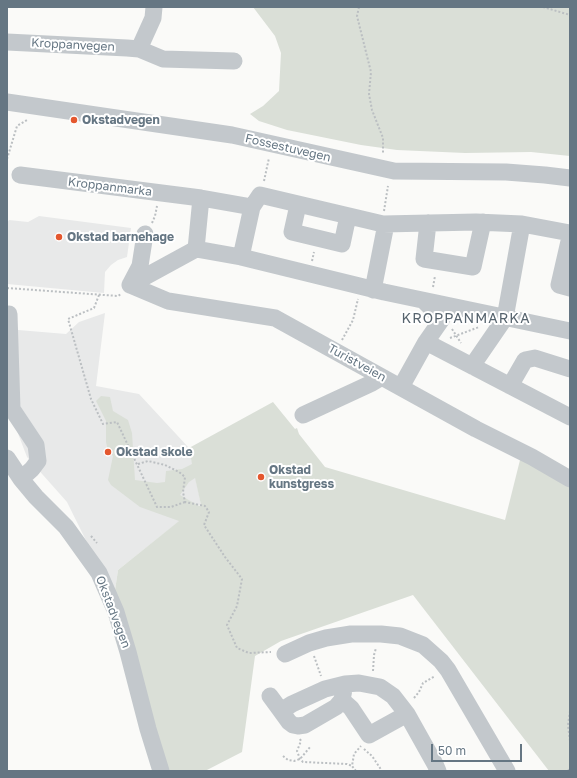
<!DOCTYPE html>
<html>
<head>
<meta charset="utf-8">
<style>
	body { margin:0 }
	#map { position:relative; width:577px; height:778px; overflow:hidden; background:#fafaf8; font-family:"Golos Text",sans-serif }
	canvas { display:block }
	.frame { position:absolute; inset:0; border:8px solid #657683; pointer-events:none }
	.scale { position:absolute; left:431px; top:744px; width:91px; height:18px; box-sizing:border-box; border:2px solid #657683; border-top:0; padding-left:5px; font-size:12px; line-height:14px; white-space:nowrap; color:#657683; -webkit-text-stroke:3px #fff; paint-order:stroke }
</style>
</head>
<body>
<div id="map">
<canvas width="577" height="778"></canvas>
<div class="frame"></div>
<div class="scale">50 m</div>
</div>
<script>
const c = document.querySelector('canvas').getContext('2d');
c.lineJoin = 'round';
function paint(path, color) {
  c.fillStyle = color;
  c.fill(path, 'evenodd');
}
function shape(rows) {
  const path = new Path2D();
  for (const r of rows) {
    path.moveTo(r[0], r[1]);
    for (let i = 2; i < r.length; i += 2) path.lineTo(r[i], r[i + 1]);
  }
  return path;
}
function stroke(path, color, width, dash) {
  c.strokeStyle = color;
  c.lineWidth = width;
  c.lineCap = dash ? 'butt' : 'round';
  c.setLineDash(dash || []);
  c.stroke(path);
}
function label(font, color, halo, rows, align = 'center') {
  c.font = font + ' "Golos Text",sans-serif';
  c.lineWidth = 4;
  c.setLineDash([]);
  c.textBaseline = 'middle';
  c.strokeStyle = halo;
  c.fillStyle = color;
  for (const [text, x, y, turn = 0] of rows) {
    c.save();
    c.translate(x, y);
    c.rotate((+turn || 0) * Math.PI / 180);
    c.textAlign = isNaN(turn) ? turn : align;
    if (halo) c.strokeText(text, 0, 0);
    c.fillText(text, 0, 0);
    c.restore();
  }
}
paint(shape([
	[39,216,131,228,127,257,118,260,111,265,105,272,104,293,7,284,7,223,9,220,28,222],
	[105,313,96,386,139,394,189,448,201,504,118,570,114,597,67,502,27,457,9,410,7,337,18,330,66,334,79,322]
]), '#e8e9e9');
paint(shape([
	[253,7,570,7,570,156,531,152,465,153,397,150,361,145,287,130,259,121,250,114,263,106,279,91,281,53,275,36],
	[101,396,110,397,113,411,128,420,132,433,135,480,157,483,165,482,166,471,182,469,192,464,189,448,273,402,295,429,297,428,299,434,325,467,505,520,523,448,570,473,570,771,549,771,413,595,281,641,255,656,242,752,205,771,163,771,114,597,118,570,179,521,140,507,111,485,108,480,113,456,108,451,106,442,106,421,96,401],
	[195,478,201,505,199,506,180,495,189,482]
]), '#dadfd7');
stroke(shape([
	[359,7,357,16,371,72,369,94,372,110,383,138,383,154],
	[543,7,570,15],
	[7,159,17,126,27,120],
	[264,181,269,158],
	[384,211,388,186],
	[152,223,155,216,157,206],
	[312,261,314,252],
	[433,287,435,276],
	[7,288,118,296,121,294],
	[99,295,94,308,68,319,91,399,103,424,117,422,157,507,171,507,185,502],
	[452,329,461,343],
	[450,338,479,327],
	[342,340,353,320,358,299],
	[138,464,148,461,165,465,179,472,185,477,183,492,185,502,205,506,209,512,204,525,225,557,242,579,237,606,227,625,237,648,249,653,271,652],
	[91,536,97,543],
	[314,656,321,676],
	[373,671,374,655,376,648],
	[414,698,419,692,423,683,435,676],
	[570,711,568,725,570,741],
	[300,739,301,741,297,751,300,759,303,762,347,764,352,766],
	[364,749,372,756,382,771],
	[283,756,288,760,294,761,300,759,311,746],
	[356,771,352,766,354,754,361,746],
	[568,771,570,768]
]), '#bbbfc2', 2, [2, 2]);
stroke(shape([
	[7,42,127,48,139,49,163,59,234,61],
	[139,49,153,18,154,7],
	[7,102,232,135,394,171,506,172,545,175,570,178],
	[20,175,201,198,252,207],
	[298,205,292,232,342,244,348,216],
	[428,223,424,259,473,267,483,222],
	[570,237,559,285,570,288],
	[196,249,241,257,384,292,570,331],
	[196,249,201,198],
	[241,257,252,207,260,195,383,224,476,222,522,224,570,233],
	[130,285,168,301,275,318,476,429,532,457,570,479],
	[130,285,196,249],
	[130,285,140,266,145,234],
	[373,290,386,224],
	[9,314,12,409,36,445,38,461,32,469,21,479],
	[426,342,570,417],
	[472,366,505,318,522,224],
	[510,386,525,360,535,358,570,369],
	[401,387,426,342,442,319,424,301],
	[303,415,372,383,382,377],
	[7,458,21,479,36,497,66,527,99,573,116,612,128,652,148,729,161,771],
	[285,654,309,643,326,638,351,634,381,634,400,636,423,645,441,661,448,670,507,771],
	[345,684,342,700,336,707,305,725,298,726,293,725,289,722,281,711,292,704,325,689,345,684,359,683,380,687,393,696,407,714,435,764,438,771],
	[270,696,281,711],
	[342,700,351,708,369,735,407,714]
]), '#c3c8cc', 17);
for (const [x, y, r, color] of [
	[74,120,4,"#e4572e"],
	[59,237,4,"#e4572e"],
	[108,452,4,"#e4572e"],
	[261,477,4,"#e4572e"]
]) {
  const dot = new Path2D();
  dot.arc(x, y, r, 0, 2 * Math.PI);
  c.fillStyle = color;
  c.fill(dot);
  stroke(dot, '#fff', 1.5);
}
label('12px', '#657683', '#fff', [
	["Kroppanvegen",73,45,3],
	["Fossestuvegen",288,148,13],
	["Kroppanmarka",110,187,7],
	["Turistveien",357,363,29],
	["Okstadvegen",113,612,69]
]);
label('bold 12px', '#657683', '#fff', [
	["Okstadvegen",82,120],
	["Okstad barnehage",67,237],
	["Okstad skole",116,452],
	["Okstad",269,470],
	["kunstgress",269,484]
], 'left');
c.letterSpacing = '1px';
label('14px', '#57646e', '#fff', [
	["KROPPANMARKA",466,319]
]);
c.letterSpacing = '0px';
</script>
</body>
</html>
